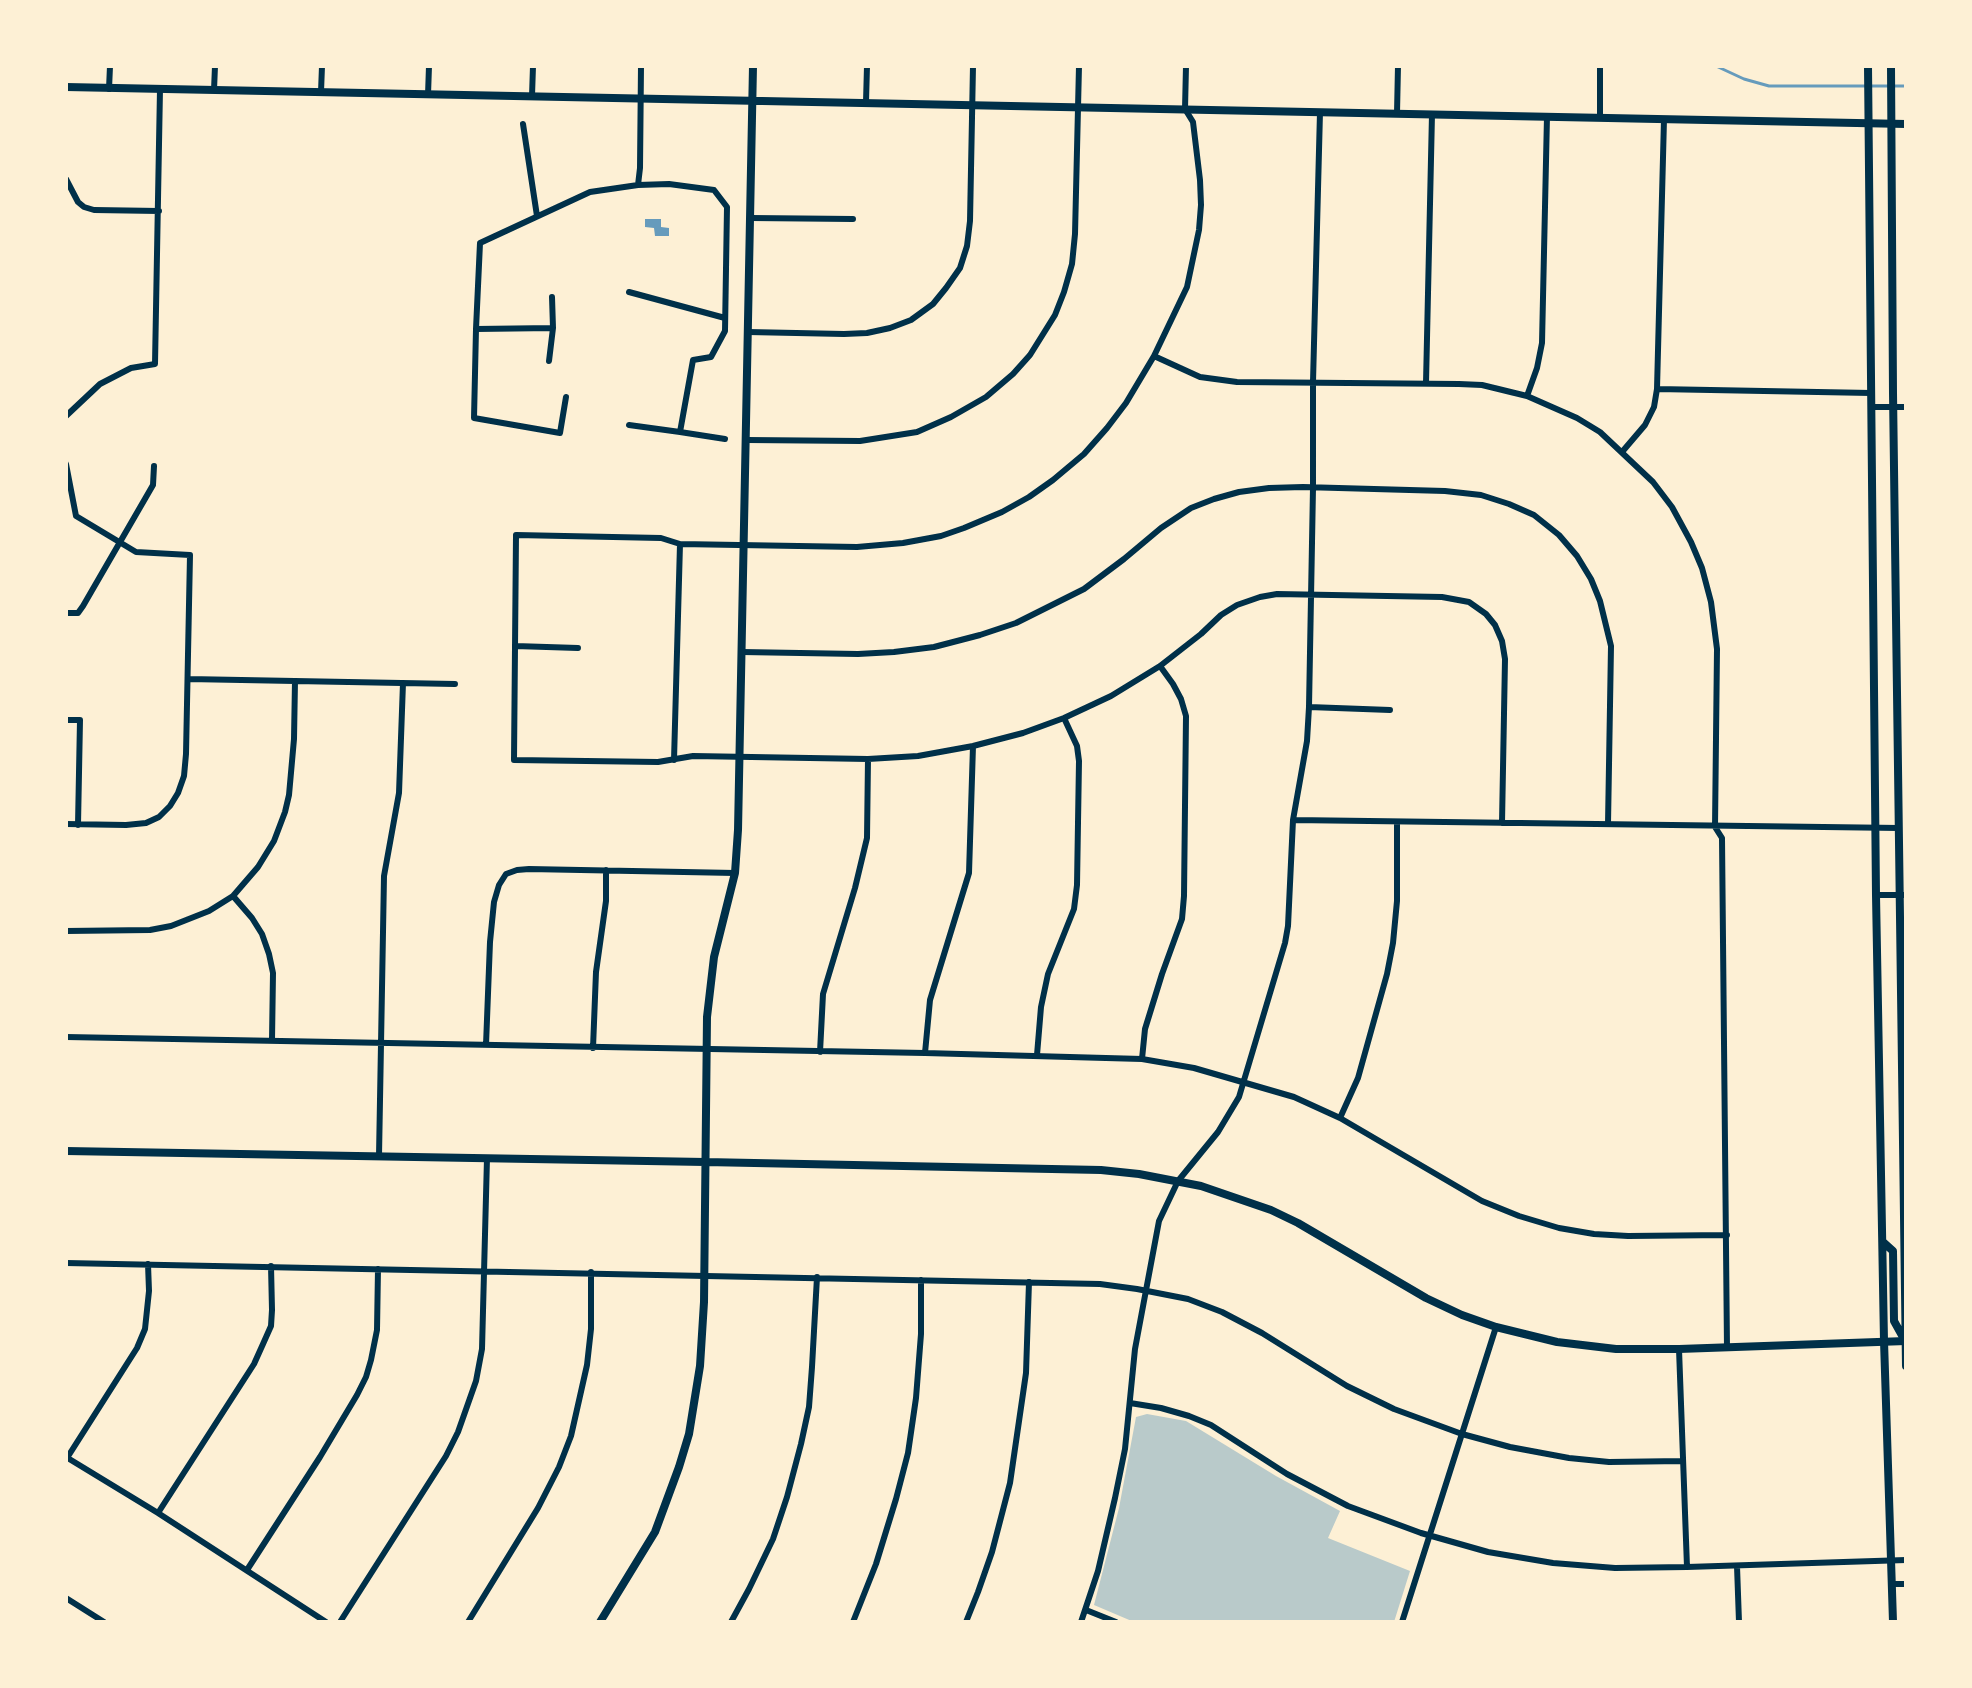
<!DOCTYPE html>
<html>
<head>
<meta charset="utf-8">
<style>
	body { margin:0 }
	#map { position:relative; width:1972px; height:1688px; overflow:hidden; background:#fdf0d5; font-family:"Noto Sans",sans-serif }
	canvas { display:block }
	.frame { position:absolute; inset:0; border:68px solid #fdf0d5; pointer-events:none }
</style>
</head>
<body>
<div id="map">
<canvas width="1972" height="1688"></canvas>
<div class="frame"></div>
</div>
<script>
const c = document.querySelector('canvas').getContext('2d');
c.lineJoin = 'round';
function paint(path, color) {
  c.fillStyle = color;
  c.fill(path, 'evenodd');
}
function shape(rows) {
  const path = new Path2D();
  for (const r of rows) {
    path.moveTo(r[0], r[1]);
    for (let i = 2; i < r.length; i += 2) path.lineTo(r[i], r[i + 1]);
  }
  return path;
}
function stroke(path, color, width, dash) {
  c.strokeStyle = color;
  c.lineWidth = width;
  c.lineCap = dash ? 'butt' : 'round';
  c.setLineDash(dash || []);
  c.stroke(path);
}
paint(shape([
	[1147,1414,1186,1421,1276,1476,1340,1511,1328,1538,1410,1571,1394,1622,1134,1622,1094,1605,1119,1508,1136,1417]
]), '#b9caca');
paint(shape([
	[645,219,661,219,661,227,669,228,669,236,655,236,654,228,645,227]
]), '#669bbc');
stroke(shape([
	[1716,66,1744,79,1769,86,1906,86]
]), '#669bbc', 3);
stroke(shape([
	[1186,66,1185,109,1193,122,1200,180,1201,205,1199,230,1187,287,1154,356,1126,403,1107,428,1084,454,1053,480,1029,497,1002,512,964,528,941,536,903,543,857,547,680,544,661,538,516,535,514,760,658,762,693,756,868,759,918,756,973,746,1023,733,1064,718,1111,696,1160,666,1201,634,1221,615,1237,605,1260,597,1277,594,1442,597,1469,602,1486,614,1495,625,1502,641,1505,659,1502,823],
	[109,89,110,66],
	[214,90,215,66],
	[321,92,322,66],
	[428,95,429,66],
	[532,96,533,66],
	[866,102,867,66],
	[1397,113,1398,66],
	[1600,117,1600,66],
	[523,124,537,216],
	[66,179,78,202,84,207,94,210,159,211],
	[638,185,669,184,714,190,727,207,725,331,711,357,693,360,680,432,725,439],
	[751,218,853,219],
	[629,292,725,318],
	[476,329,553,328],
	[748,332,844,334,867,333,890,328,911,320,933,304,946,288,960,268,967,246,970,221,973,66],
	[1154,356,1200,377,1237,382,1459,384,1482,385,1527,396,1577,418,1600,432,1653,482,1672,507,1691,542,1702,568,1711,602,1717,649,1715,827,1722,838,1727,1348],
	[549,361,553,328,552,297],
	[1426,383,1432,114],
	[1657,389,1871,393],
	[1527,396,1537,368,1542,343,1547,116],
	[566,397,560,433,474,418,476,329,480,243,590,192,638,185,640,168,641,66],
	[1871,407,1906,407],
	[66,416,100,384,131,368,155,364,160,89],
	[629,425,680,432],
	[747,440,860,441,917,432,951,417,986,397,1013,374,1030,355,1055,315,1064,292,1072,264,1075,234,1079,66],
	[1622,452,1645,425,1654,407,1657,389,1664,119],
	[66,464,76,516,136,552,190,555,186,754,184,776,178,793,170,806,159,817,146,823,126,825,66,824],
	[66,613,78,613,83,606,153,485,154,466],
	[515,646,578,648],
	[742,652,858,654,894,652,934,647,980,635,1016,623,1084,589,1124,559,1161,528,1191,508,1214,499,1239,492,1269,488,1303,487,1445,491,1481,495,1509,504,1534,515,1559,535,1577,556,1591,579,1600,601,1611,646,1608,824],
	[188,679,455,684],
	[1309,707,1390,710],
	[66,720,80,720,78,825],
	[674,760,680,544],
	[1293,820,1899,828],
	[1876,895,1906,895],
	[233,896,252,918,262,934,269,954,273,973,272,1040],
	[66,931,150,930,171,926,209,911,233,896,258,867,274,841,285,812,289,795,294,739,295,681],
	[66,1037,925,1053,1142,1059,1194,1068,1294,1097,1340,1118,1482,1201,1519,1216,1559,1228,1594,1234,1628,1236,1727,1235],
	[486,1045,490,942,494,902,499,885,506,874,517,870,529,869,735,873],
	[593,1048,596,972,606,901,606,870],
	[820,1052,823,994,855,888,867,838,868,759],
	[925,1053,930,1000,969,873,973,746],
	[1037,1055,1041,1007,1048,974,1074,909,1077,885,1079,761,1077,746,1064,718],
	[1142,1059,1145,1029,1162,974,1182,919,1184,896,1186,716,1181,699,1173,684,1160,666],
	[1340,1118,1358,1078,1387,974,1393,943,1397,901,1397,822],
	[379,1156,384,876,399,793,403,683],
	[66,1263,1100,1284,1137,1289,1188,1299,1222,1312,1262,1333,1347,1386,1394,1409,1462,1434,1510,1447,1569,1458,1609,1462,1683,1461],
	[1679,1349,1687,1567],
	[1130,1403,1161,1408,1189,1416,1211,1425,1287,1474,1348,1506,1421,1533,1488,1552,1553,1563,1615,1568,1687,1567,1906,1560],
	[66,1457,158,1513,326,1622],
	[67,1458,137,1348,145,1329,149,1291,148,1264],
	[158,1513,254,1364,263,1344,271,1326,272,1310,271,1266],
	[1737,1566,1739,1622],
	[247,1570,320,1457,357,1395,366,1377,371,1360,377,1330,378,1269],
	[1891,1584,1906,1584],
	[66,1598,104,1622],
	[1086,1610,1116,1622],
	[340,1622,446,1456,458,1432,476,1381,482,1349,487,1158],
	[468,1622,538,1508,559,1467,571,1436,587,1365,591,1329,591,1272],
	[731,1622,749,1589,773,1539,787,1497,801,1444,809,1407,812,1367,817,1277],
	[853,1622,876,1564,896,1499,908,1453,916,1398,921,1334,921,1280],
	[966,1622,978,1592,992,1552,1010,1483,1026,1373,1029,1282],
	[1081,1622,1098,1571,1115,1498,1125,1449,1135,1349,1159,1221,1178,1181,1218,1132,1239,1097,1285,943,1288,926,1293,820,1307,741,1309,707,1313,488,1313,382,1320,112],
	[1402,1622,1496,1327]
]), '#003049', 6);
stroke(shape([
	[66,87,1906,124],
	[66,1151,705,1162,1101,1170,1139,1174,1201,1186,1271,1210,1298,1223,1426,1298,1462,1315,1496,1327,1557,1342,1616,1349,1679,1349,1906,1341],
	[600,1622,655,1532,679,1467,689,1434,700,1366,704,1302,707,1017,714,957,735,873,738,830,753,66]
]), '#003049', 8);
stroke(shape([
	[1868,66,1876,895,1884,1341,1893,1622],
	[1891,66,1893,393,1906,1366],
	[1883,1242,1893,1251,1894,1321,1904,1339]
]), '#003049', 8);
</script>
</body>
</html>
